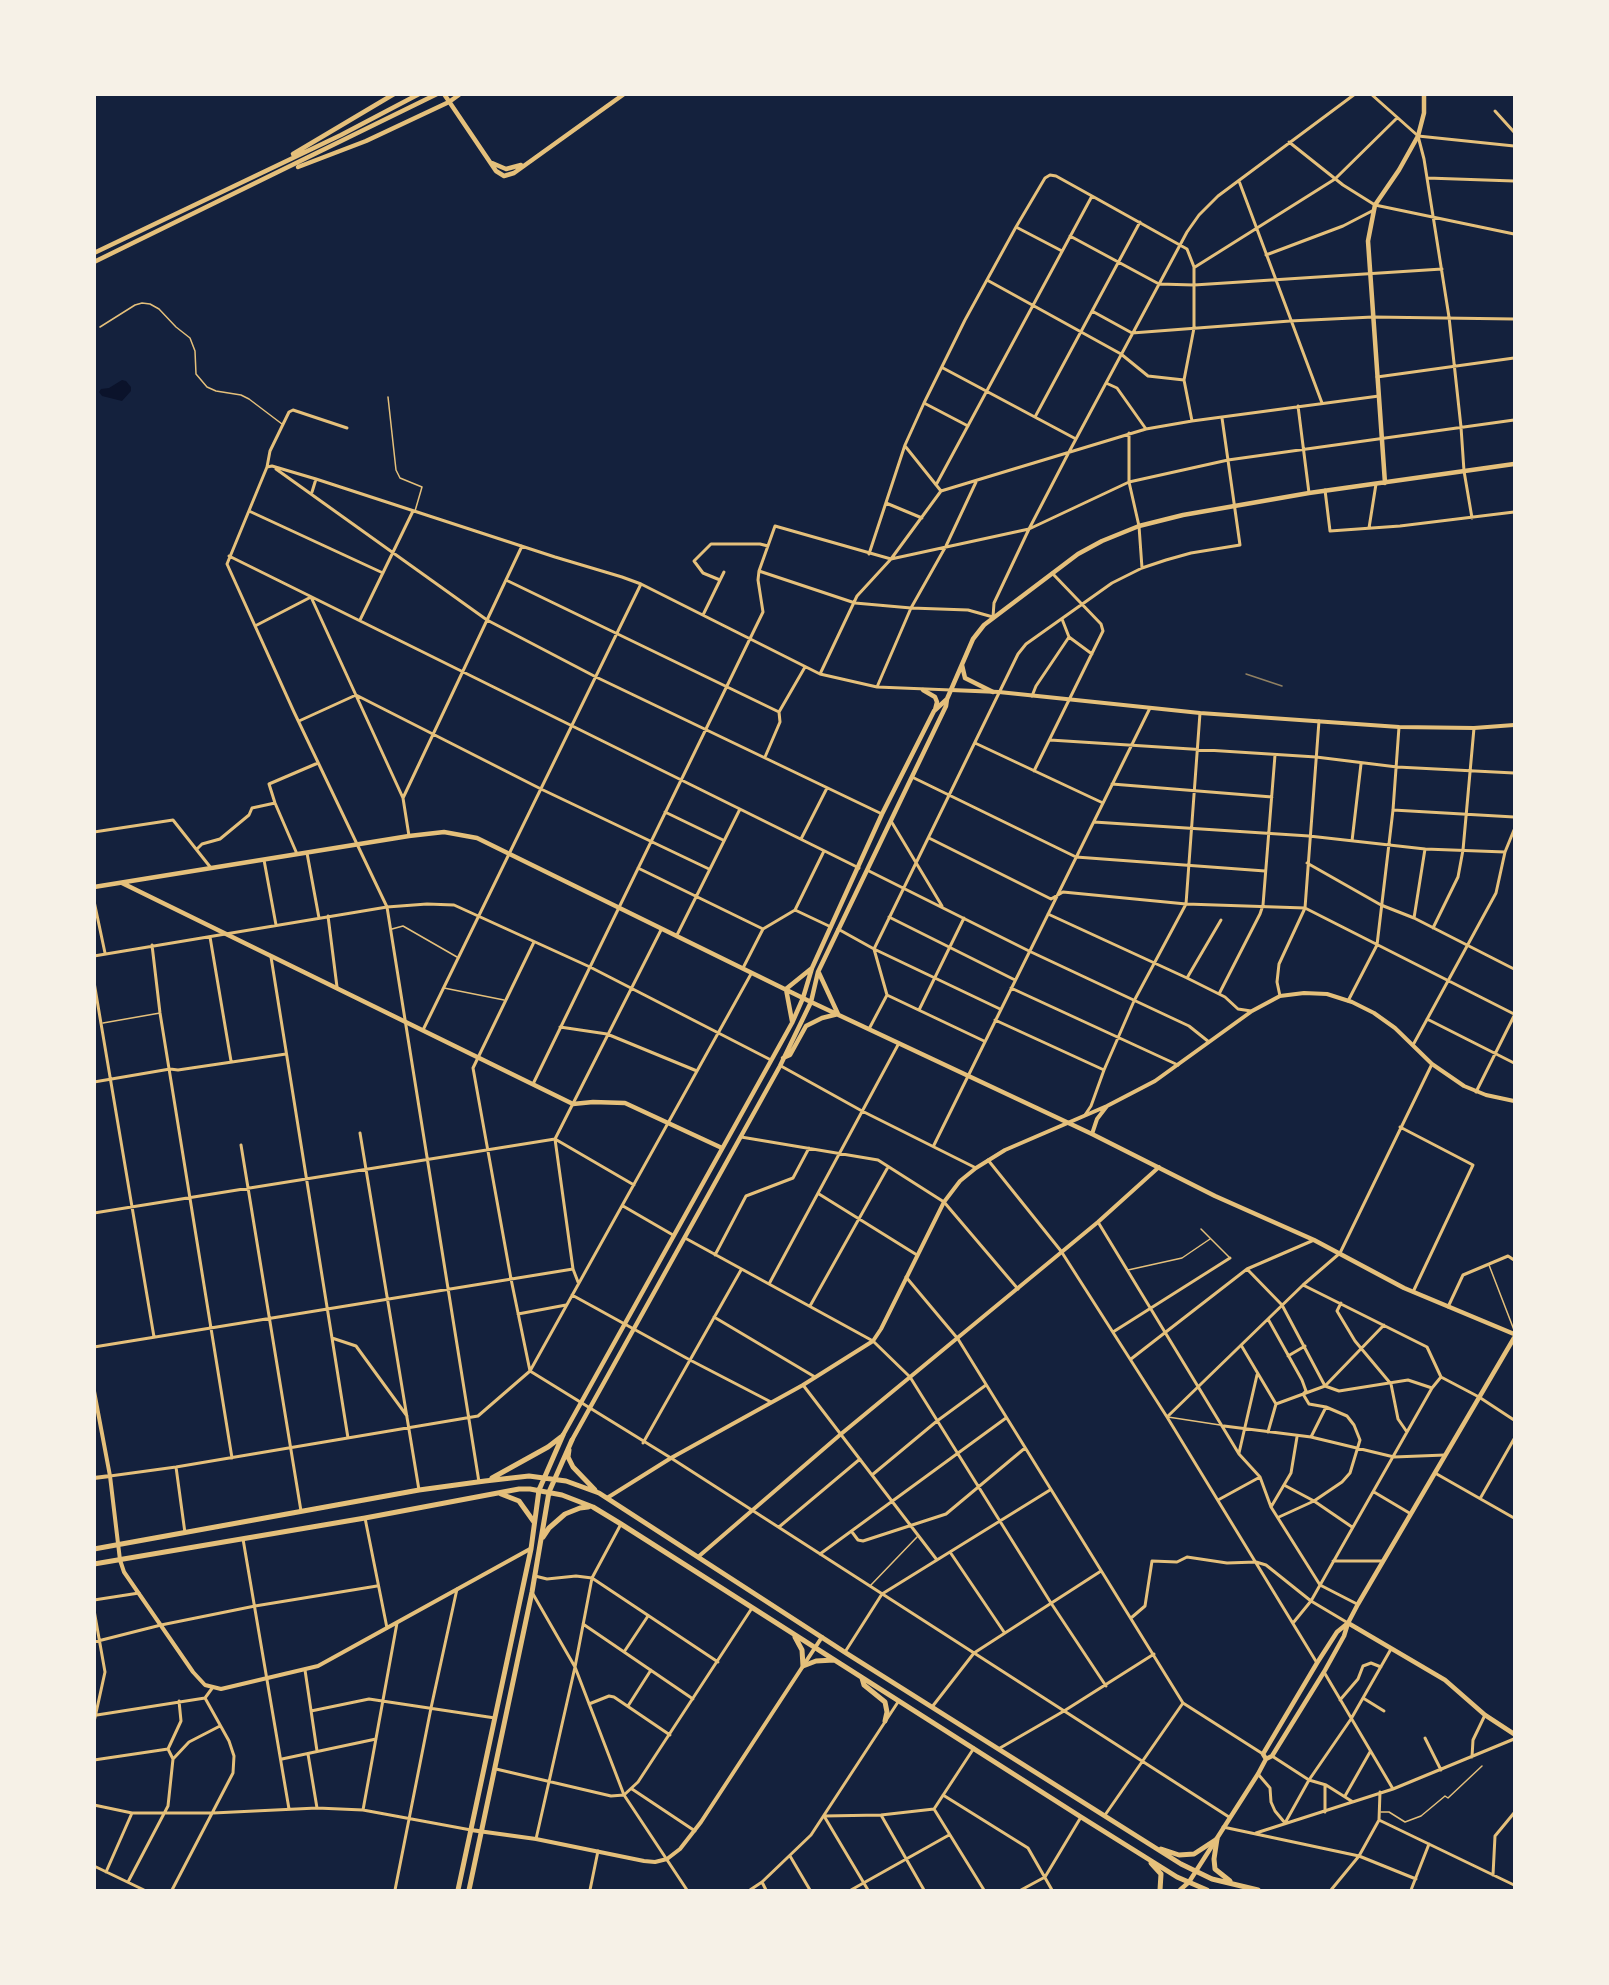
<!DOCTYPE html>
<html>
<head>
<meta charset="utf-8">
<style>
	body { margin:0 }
	#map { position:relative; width:1609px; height:1985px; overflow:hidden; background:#14213d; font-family:"Titillium Web",sans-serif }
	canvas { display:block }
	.frame { position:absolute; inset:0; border:96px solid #f6f1e7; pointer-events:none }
</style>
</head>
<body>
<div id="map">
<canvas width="1609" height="1985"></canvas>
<div class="frame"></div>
</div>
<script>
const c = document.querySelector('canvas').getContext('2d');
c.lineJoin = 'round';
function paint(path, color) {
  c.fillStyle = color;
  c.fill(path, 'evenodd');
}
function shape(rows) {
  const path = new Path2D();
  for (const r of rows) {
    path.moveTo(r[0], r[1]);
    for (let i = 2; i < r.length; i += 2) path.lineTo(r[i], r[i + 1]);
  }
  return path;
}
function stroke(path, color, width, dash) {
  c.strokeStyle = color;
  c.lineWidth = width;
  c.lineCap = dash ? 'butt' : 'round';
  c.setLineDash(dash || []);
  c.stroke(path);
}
paint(shape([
	[122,380,126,381,131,387,131,391,122,401,102,396,99,392,101,389,109,388]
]), '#0b132b');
stroke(shape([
	[100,327,135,305,142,303,150,304,159,309,176,327,190,338,195,351,196,374,207,387,216,391,241,395,249,399,282,424],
	[388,397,396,470,400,478,422,487,415,511],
	[392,929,403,926,457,957],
	[444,988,504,1000],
	[103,1023,160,1013],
	[1201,1229,1229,1257],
	[1489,1265,1514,1330],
	[1128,1270,1182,1258,1210,1239],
	[1168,1417,1220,1425],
	[870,1586,917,1537],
	[1381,1812,1389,1812,1405,1822,1421,1816,1445,1796,1448,1798,1482,1766]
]), '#e5c07b', 1.5);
stroke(shape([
	[1371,94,1417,135],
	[1495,111,1514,132],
	[1418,136,1424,159,1449,317,1461,427,1464,471,1472,518],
	[1418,136,1514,146],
	[1289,142,1343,185,1375,205,1514,234],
	[1427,178,1514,181],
	[1239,181,1322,403],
	[1016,227,1062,251],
	[1070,236,1159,284,1194,285,1442,269],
	[1266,255,1343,226,1372,211],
	[1195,267,1335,179,1397,118],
	[987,280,1121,354,1148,376,1184,380],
	[1092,311,1132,333,1290,321,1373,317,1514,319],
	[943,368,1076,439],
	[1377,377,1514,358],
	[1106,383,1117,388,1146,429],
	[924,403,968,426],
	[1298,406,1309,493],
	[1035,417,1140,222],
	[1129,433,1129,482,1139,526,1142,568],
	[905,446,941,491],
	[267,467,270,451,289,412,293,410,347,428],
	[276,469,487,620,596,677,882,814],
	[936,485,1092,196],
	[1325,490,1330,531,1400,526,1514,512],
	[312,492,316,479],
	[886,503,922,518],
	[249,511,383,573],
	[1369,528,1376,484],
	[869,554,905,445,924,403,965,320,1016,227,1045,178,1050,175,1056,176,1092,196,1187,249,1194,267,1194,328,1184,380,1192,421],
	[229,556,859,868],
	[759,571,855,603,911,608,968,610,993,617,994,603,1029,529,1069,452,1187,232,1199,215,1218,196,1355,94],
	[506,580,779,712],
	[720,580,703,573,694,561,711,544,760,544,768,546],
	[703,615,724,572],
	[1062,619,1069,637,1092,654],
	[360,620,413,511],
	[255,626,311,597,403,798,409,836],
	[820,674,857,596,891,559,941,491,1146,429,1192,421,1379,396],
	[877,687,911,608,946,546,976,482],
	[1032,696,1036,686,1069,637],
	[779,712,805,667],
	[299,721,356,695,541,789,709,869],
	[1050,740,1316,757,1397,767,1514,773],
	[975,743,1103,803],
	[765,757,780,722,779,712],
	[1034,771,1103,631,1101,624,1052,573],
	[912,777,1076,857,1265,871],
	[1112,784,1272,797],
	[403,798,522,546],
	[1393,810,1514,817],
	[665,812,723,840],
	[891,821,942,906],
	[1094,822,1309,836,1425,849,1505,852],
	[94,832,173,820,211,868],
	[929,838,1051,899,1063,892,1186,904,1305,908,1514,1014],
	[801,839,827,788],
	[1352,841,1361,764],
	[197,849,202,844,220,839,249,815,252,808,275,803],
	[307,853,319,918],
	[297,854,275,803,269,784,318,763],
	[264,860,276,925],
	[1307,863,1381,905,1414,918,1514,969],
	[638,868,763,929,795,910,831,927],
	[867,870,1029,951,1189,1026,1209,1042],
	[94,901,105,953],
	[795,910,824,851],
	[1048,914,1187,978,1225,997,1238,1009,1251,1011],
	[328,916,337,987],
	[889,917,1015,980],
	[1414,918,1425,849],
	[1433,928,1458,877,1463,850,1474,728],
	[838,929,874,949,1000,1009],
	[677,935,740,809],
	[210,937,231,1061],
	[534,942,473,1068,511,1279,530,1371,671,1458,1229,1817],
	[152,945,160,1013,232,1458],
	[94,956,387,907,427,904,454,905,590,967,771,1060],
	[271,957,348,1438],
	[743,968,763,929],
	[1187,978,1221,920],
	[94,982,154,1337],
	[1011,988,1178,1065],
	[1219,994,1260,914,1263,905,1275,755],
	[887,995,984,1041],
	[1280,996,1277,982,1279,964,1305,908,1319,721],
	[1348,1001,1377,945,1393,810,1399,727],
	[919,1010,964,918],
	[1427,1019,1514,1063],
	[995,1020,1104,1070],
	[560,1027,607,1034,697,1071],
	[869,1029,887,995,874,949,1018,654,1026,644,1112,583,1142,568,1166,560,1191,553,1240,545,1222,418],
	[423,1030,641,584],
	[1413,1045,1496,893,1505,852,1514,830],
	[781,1066,862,1111,976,1168],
	[94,1082,170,1069,178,1070,286,1054],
	[533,1084,763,612,758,580,759,571,775,526,891,559,1029,529,1129,482,1228,460,1514,420],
	[1476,1092,1514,1016],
	[1085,1115,1091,1106,1104,1070,1134,1001,1186,904,1200,713],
	[1400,1127,1473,1165,1413,1292],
	[360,1133,419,1490],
	[741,1137,878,1160,944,1202,1018,1289],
	[241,1145,301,1511],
	[934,1145,1150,708],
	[988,1160,1061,1251,1167,1417,1317,1663],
	[819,1194,917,1255],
	[623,1206,673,1235],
	[94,1213,555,1139,634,1185],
	[1098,1222,1239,1454,1260,1477,1271,1507,1320,1585,1357,1604],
	[685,1238,873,1341,910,1377,1051,1603,1106,1686],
	[715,1255,746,1196,793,1178,809,1148],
	[1247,1269,1282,1305,1325,1386],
	[906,1277,958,1339,1183,1703,1263,1754],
	[578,1282,573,1269,555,1139,661,930],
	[769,1284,899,1043],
	[1303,1285,1427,1347,1441,1377,1479,1397,1514,1420],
	[572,1295,690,1360,771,1402],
	[1341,1303,1337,1311,1355,1341,1391,1384,1398,1419,1407,1432],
	[810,1306,888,1167],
	[1448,1307,1463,1275,1508,1256,1514,1260],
	[518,1314,566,1305],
	[714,1317,815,1377],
	[1268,1319,1302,1380,1306,1391,1303,1394,1309,1404,1326,1407,1347,1416,1354,1425,1360,1440,1350,1473,1342,1482,1314,1501,1279,1517],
	[1113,1332,1230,1258],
	[332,1338,356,1346,407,1416],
	[1241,1345,1276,1404,1268,1432],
	[94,1347,573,1269],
	[1288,1356,1305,1346],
	[1131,1359,1247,1269,1314,1240],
	[803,1385,937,1560],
	[1325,1386,1384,1325],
	[1276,1404,1325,1386,1339,1391,1408,1380,1432,1388],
	[1167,1417,1303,1285,1340,1253,1432,1064],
	[1224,1426,1311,1437,1394,1457,1445,1455],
	[1311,1437,1326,1407],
	[643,1443,741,1270],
	[1239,1453,1257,1375],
	[176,1467,185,1533],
	[1435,1473,1514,1518],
	[872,1475,937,1421,986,1385],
	[110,1476,176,1467,478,1416,530,1371,751,974],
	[479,1482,387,907,294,712,227,564,267,467,272,466,316,479,555,557,622,577,641,584,820,674,877,687,951,690],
	[1284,1485,1314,1501,1352,1527],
	[1374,1492,1411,1514],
	[1481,1497,1514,1439],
	[1218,1500,1260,1477],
	[1271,1507,1291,1473,1297,1437],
	[365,1518,387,1628],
	[779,1527,860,1459],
	[852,1532,858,1540,863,1541,946,1514,1025,1448],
	[243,1539,289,1809],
	[950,1552,1004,1632],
	[820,1554,1006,1418],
	[1333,1561,1383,1561],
	[535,1576,547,1579,576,1576,592,1578,718,1662],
	[533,1594,575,1667,624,1795,687,1890],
	[94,1600,139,1593],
	[94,1610,105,1672,94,1722],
	[1131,1618,1145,1606,1152,1561,1177,1562,1187,1557,1227,1563,1256,1562,1266,1565,1311,1601,1348,1623],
	[1293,1623,1311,1601,1432,1388,1441,1377],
	[583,1624,693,1699],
	[94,1642,161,1625,255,1606,377,1586],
	[624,1652,648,1616],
	[845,1652,882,1594,1050,1490],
	[305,1670,317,1751],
	[1324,1672,1393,1789],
	[1363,1698,1384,1711],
	[1340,1700,1358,1679,1363,1666,1371,1663,1381,1667],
	[589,1704,609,1696,614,1697,670,1735],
	[628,1706,651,1670],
	[932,1707,974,1653,1101,1571],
	[311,1711,369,1699,495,1718],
	[97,1715,205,1698],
	[1425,1738,1441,1770],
	[1000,1748,1064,1711,1154,1654],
	[168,1749,181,1721,179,1701],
	[308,1754,317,1808],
	[1272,1756,1309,1780,1326,1785,1353,1802],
	[1472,1757,1473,1740,1485,1715],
	[173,1759,189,1742,220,1726],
	[282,1759,376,1739],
	[94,1760,168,1749],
	[496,1769,611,1796,624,1795],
	[1258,1774,1270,1788,1271,1802,1275,1811,1285,1823,1309,1780,1351,1719,1391,1649],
	[632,1789,695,1831],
	[624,1795,638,1782,752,1608],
	[943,1795,1028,1848,1052,1890],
	[1345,1796,1370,1752],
	[94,1805,132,1813,213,1813,317,1808,363,1810,471,1830],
	[934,1809,984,1890],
	[934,1809,974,1748],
	[363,1810,397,1623],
	[1325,1812,1325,1786],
	[881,1815,924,1890],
	[1105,1815,1183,1703],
	[1379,1820,1514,1885],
	[1223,1827,1359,1856,1416,1879],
	[1256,1833,1393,1789,1514,1739],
	[536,1839,575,1667,592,1578,621,1524],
	[790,1856,810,1890],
	[94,1866,144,1890],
	[106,1872,132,1813],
	[1493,1875,1495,1836,1514,1813],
	[128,1882,168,1806,173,1759,168,1749],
	[762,1882,766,1890],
	[172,1890,233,1773,234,1756,229,1741,205,1698,213,1687],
	[395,1890,431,1708,457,1589],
	[590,1890,598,1851],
	[750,1890,762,1882,811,1835,898,1702],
	[851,1890,949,1835],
	[868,1890,824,1816,881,1815,934,1809],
	[1021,1890,1045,1877,1081,1817],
	[1331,1890,1359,1856,1379,1820,1380,1792],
	[1411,1890,1429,1844]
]), '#e5c07b', 3);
stroke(shape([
	[951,690,999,692,1200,713,1399,727,1474,728,1514,725],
	[1092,1134,1097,1119,1107,1106],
	[94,1391,110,1476,120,1560,124,1572,193,1672,205,1685,221,1689,318,1666,530,1549],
	[94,1478,110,1476],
	[607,1498,671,1458,803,1385,873,1341,881,1329,944,1202,960,1181,976,1168,1005,1150,1107,1106,1155,1081,1252,1011,1280,996,1304,993,1327,994,1352,1002,1374,1013,1395,1028,1432,1064,1464,1086,1486,1095,1514,1101],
	[698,1557,841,1434,1098,1222,1159,1167],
	[471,1830,536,1839,644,1861,655,1862,667,1859,680,1849,701,1822,822,1637]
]), '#e5c07b', 4);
stroke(shape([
	[444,94,496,171,504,176,514,173,624,94],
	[293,154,394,94],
	[492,163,506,169,521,165],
	[298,167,366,141,449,102,460,94],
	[94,253,341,135,419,94],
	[94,262,437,94],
	[1385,483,1368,241,1375,205,1399,170,1418,136,1424,113,1424,94],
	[962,665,965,678,993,692],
	[923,690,935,697,937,702,935,710],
	[122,883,573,1104,593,1102,625,1103,722,1148],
	[94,887,409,836,444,832,477,838,811,1002,1092,1134,1215,1196,1314,1240,1404,1288,1514,1334],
	[819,973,838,1014],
	[786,989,792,1021],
	[786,989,812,968],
	[783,1058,790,1055,806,1026,822,1018,838,1014],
	[563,1435,792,1023,803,998,812,968,882,814,934,711,947,699],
	[572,1440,780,1066,811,1002,818,972,946,706,947,699,973,639,984,625,1078,554,1102,541,1139,526,1183,515,1309,493,1514,464],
	[1348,1623,1445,1680,1485,1715,1514,1734],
	[1266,1759,1272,1756,1324,1672,1344,1636,1348,1623,1358,1604,1514,1338],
	[1180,1890,1189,1882,1258,1774,1266,1759,1263,1754,1317,1663,1337,1632,1348,1623]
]), '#e5c07b', 4.5);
stroke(shape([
	[569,1450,568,1457,573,1467,595,1490],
	[492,1478,548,1447,561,1437],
	[501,1494,519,1501,534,1522],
	[543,1537,549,1528,565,1514,580,1508,588,1507],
	[94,1549,419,1490,485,1481,529,1476,566,1481,599,1493,846,1653,1181,1864,1212,1879,1258,1890],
	[94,1564,365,1518,519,1489,530,1489,562,1495,593,1507,621,1524,1081,1817,1177,1877,1207,1890],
	[795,1637,802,1650,803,1666,816,1661,834,1660],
	[862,1678,864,1685,885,1702,887,1712,885,1721],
	[1217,1839,1214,1859,1215,1869,1230,1881],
	[1161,1849,1179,1855,1194,1854,1217,1839],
	[1151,1863,1161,1874,1160,1890],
	[458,1890,531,1549,539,1490,563,1435],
	[469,1890,532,1592,549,1492,572,1440]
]), '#e5c07b', 5);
stroke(shape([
	[1246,674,1282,686]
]), '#918062', 1.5);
</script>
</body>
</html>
